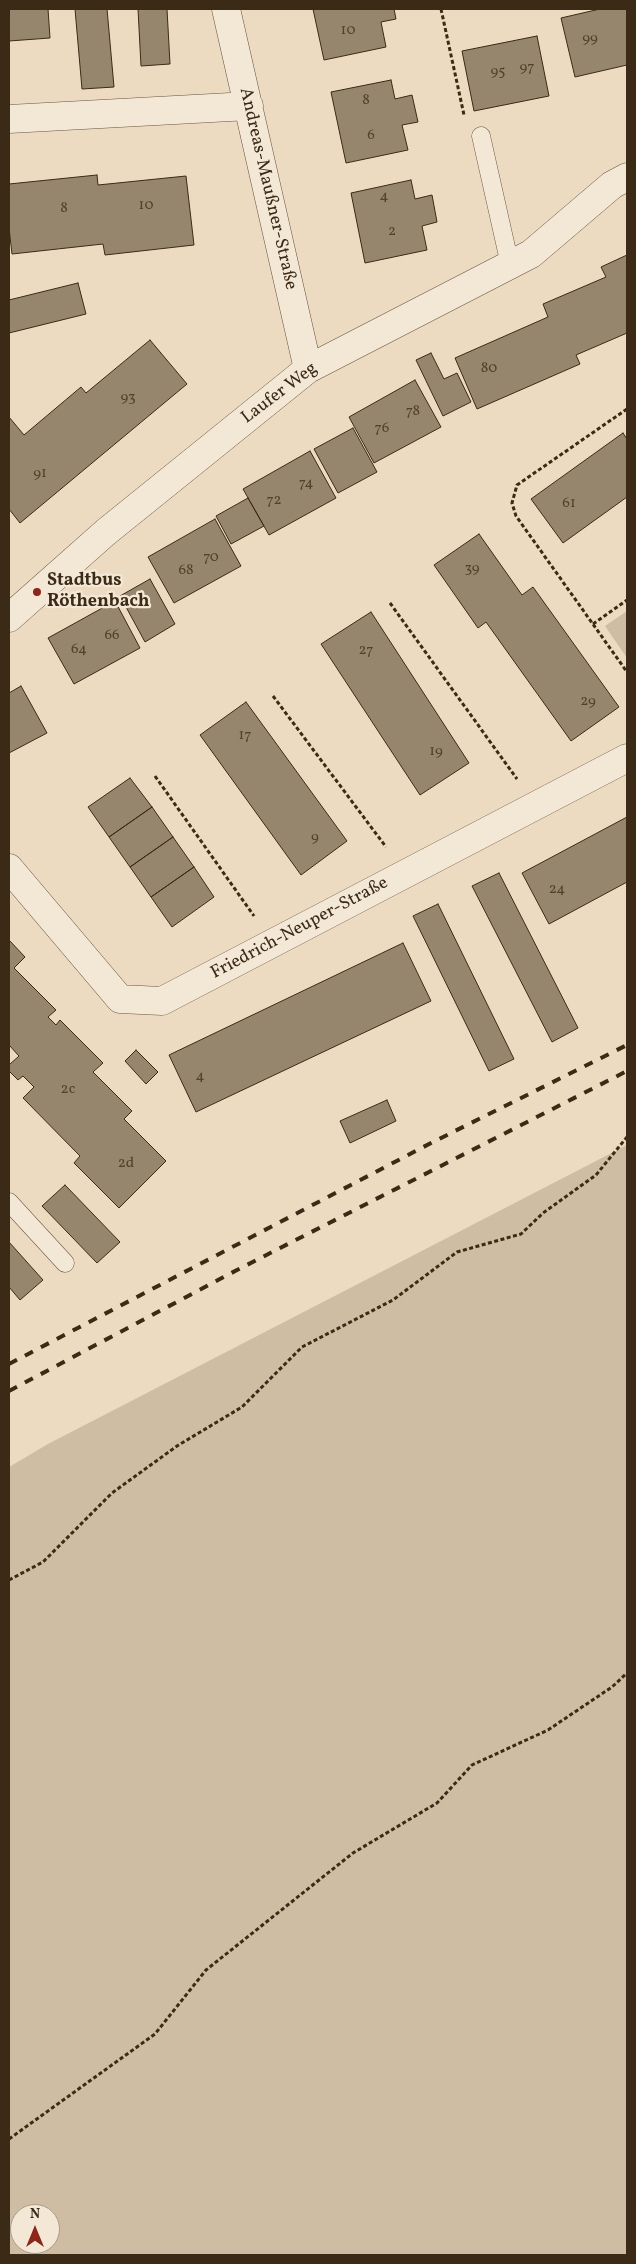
<!DOCTYPE html>
<html>
<head>
<meta charset="utf-8">
<style>
	body { margin:0 }
	#map { position:relative; width:636px; height:2264px; overflow:hidden; background:#ecdbc0; font-family:Vollkorn,serif }
	canvas { display:block }
	.frame { position:absolute; inset:0; border:10px solid #3b2a16; pointer-events:none }
	.north { position:absolute; left:10px; top:2204px; width:50px; height:50px; box-sizing:border-box; background:#f3e8d6; border:1px solid #a99c89; border-radius:50%; rotate:0deg; font-size:14px; font-weight:700; line-height:20px; text-align:center; color:#3b2a16 }
	.north::after { content:''; display:block; margin:auto; width:18px; height:22px; background:#8f2418; clip-path:polygon(50% 0,100% 100%,50% 72%,0 100%) }
</style>
</head>
<body>
<div id="map">
<canvas width="636" height="2264"></canvas>
<div class="frame"></div>
<div class="north">N</div>
</div>
<script>
const c = document.querySelector('canvas').getContext('2d');
c.lineJoin = 'round';
function paint(path, color) {
  c.fillStyle = color;
  c.fill(path, 'evenodd');
}
function shape(rows) {
  const path = new Path2D();
  for (const r of rows) {
    path.moveTo(r[0], r[1]);
    for (let i = 2; i < r.length; i += 2) path.lineTo(r[i], r[i + 1]);
  }
  return path;
}
function stroke(path, color, width, dash) {
  c.strokeStyle = color;
  c.lineWidth = width;
  c.lineCap = dash ? 'butt' : 'round';
  c.setLineDash(dash || []);
  c.stroke(path);
}
function label(font, color, halo, rows, align = 'center') {
  c.font = font + ' Vollkorn,serif';
  c.lineWidth = 4.5;
  c.setLineDash([]);
  c.textBaseline = 'middle';
  c.strokeStyle = halo;
  c.fillStyle = color;
  for (const [text, x, y, turn = 0] of rows) {
    c.save();
    c.translate(x, y);
    c.rotate((+turn || 0) * Math.PI / 180);
    c.textAlign = isNaN(turn) ? turn : align;
    if (halo) c.strokeText(text, 0, 0);
    c.fillText(text, 0, 0);
    c.restore();
  }
}
paint(shape([
	[627,611,627,658,605,626],
	[627,1145,627,2255,9,2255,9,1467,48,1444],
	[20,2214,50,2214,50,2244,20,2244]
]), '#cebda3');
const building = shape([
	[9,9,48,9,50,38,9,41,9,9],
	[75,9,107,9,114,87,82,89,75,9],
	[138,9,167,9,170,64,141,66,138,9],
	[313,9,394,9,396,19,381,22,386,47,324,60,313,9],
	[600,9,627,9,627,65,575,77,561,18,600,9],
	[537,36,549,96,474,111,462,51,537,36],
	[391,80,395,99,412,95,418,122,402,125,408,150,346,163,331,92,391,80],
	[97,175,98,185,186,176,194,245,105,255,103,244,12,254,9,228,9,184,97,175],
	[411,180,415,199,432,195,437,222,422,226,427,250,365,263,351,193,411,180],
	[627,255,627,333,576,355,580,364,477,409,455,358,548,317,543,304,606,277,601,267,627,255],
	[78,283,86,314,9,333,9,300,78,283],
	[150,340,187,384,20,523,9,509,9,417,24,435,81,387,86,393,150,340],
	[431,353,444,379,457,373,471,402,443,416,416,360,431,353],
	[415,380,441,427,374,463,349,417,415,380],
	[353,428,377,472,338,493,314,449,353,428],
	[623,433,627,439,627,497,563,543,531,499,623,433],
	[310,451,336,498,269,535,243,489,310,451],
	[248,498,264,526,231,544,216,516,248,498],
	[215,519,241,566,174,603,148,557,215,519],
	[479,534,522,595,533,587,619,707,571,741,486,622,478,628,434,565,479,534],
	[150,579,175,624,145,642,120,596,150,579],
	[115,601,140,648,74,684,48,638,115,601],
	[371,612,469,763,420,795,321,644,371,612],
	[21,686,47,733,9,753,9,693,21,686],
	[246,702,347,841,301,875,200,735,246,702],
	[130,778,152,807,109,837,88,807,130,778],
	[152,807,173,837,130,867,109,837,152,807],
	[627,817,627,882,549,924,522,873,627,817],
	[173,837,194,867,151,897,130,867,173,837],
	[194,867,214,897,172,927,151,897,194,867],
	[499,873,578,1028,552,1042,472,886,499,873],
	[438,904,514,1059,489,1071,413,916,438,904],
	[9,940,25,957,14,968,56,1010,48,1017,56,1025,60,1020,103,1063,93,1072,132,1111,124,1119,166,1161,119,1208,74,1163,80,1156,23,1098,34,1087,23,1076,18,1080,9,1071,9,1065,19,1056,9,1045,9,940],
	[403,943,431,1001,196,1112,169,1055,403,943],
	[136,1050,158,1072,146,1084,125,1061,136,1050],
	[387,1100,396,1121,350,1143,340,1121,387,1100],
	[65,1185,120,1242,97,1263,42,1206,65,1185],
	[9,1242,43,1280,20,1300,9,1287,9,1242]
]);
paint(building, '#97866e');
stroke(building, '#3b2a16', 1);
const service = shape([
	[481,136,510,265],
	[9,1202,65,1263]
]);
const minor = shape([
	[226,9,308,369],
	[9,119,249,106],
	[9,618,106,532,308,369,531,254,612,185,627,177],
	[9,868,120,999,162,1001,627,758]
]);
stroke(service, '#675640', 19);
stroke(minor, '#675640', 29);
stroke(shape([
	[441,9,464,115],
	[627,409,517,485,512,503,516,516,627,672],
	[390,603,517,779],
	[593,624,627,600],
	[273,696,386,847],
	[155,776,254,916],
	[9,1580,43,1562,112,1493,177,1446,242,1407,302,1347,393,1300,457,1252,521,1234,543,1213,596,1175,627,1137],
	[9,2139,155,2034,206,1970,353,1853,437,1803,472,1765,548,1730,612,1687,627,1673]
]), '#3b2a16', 3, [4, 2.5]);
stroke(service, '#f3e8d6', 18);
stroke(minor, '#f3e8d6', 28);
stroke(shape([
	[9,1364,431,1143,627,1045],
	[9,1391,237,1270,627,1071]
]), '#3b2a16', 4, [9, 9]);
for (const [x, y, r, color] of [
	[37,592,5,"#8f2418"]
]) {
  const dot = new Path2D();
  dot.arc(x, y, r, 0, 2 * Math.PI);
  c.fillStyle = color;
  c.fill(dot);
  stroke(dot, '#f3e8d6', 2);
}
label('15px', '#52412c', null, [
	["10",348,31],
	["99",590,39],
	["97",527,68],
	["95",498,72],
	["8",366,101],
	["6",371,136],
	["4",384,197],
	["10",146,206],
	["8",64,209],
	["2",392,232],
	["80",489,369],
	["93",128,398],
	["78",413,412],
	["76",382,429],
	["91",40,474],
	["74",306,484],
	["72",274,501],
	["61",569,504],
	["70",211,558],
	["39",472,569],
	["68",186,571],
	["66",112,636],
	["64",79,650],
	["27",366,651],
	["29",588,702],
	["17",245,736],
	["19",436,752],
	["9",315,838],
	["24",557,890],
	["4",200,1077],
	["2c",68,1090],
	["2d",126,1164]
]);
label('18px', '#3b2a16', '#f3e8d6', [
	["Andreas-Maußner-Straße",267,189,77],
	["Laufer Weg",280,394,-37],
	["Friedrich-Neuper-Straße",300,929,-28]
]);
label('bold 18px', '#3b2a16', '#f3e8d6', [
	["Stadtbus",47,582],
	["Röthenbach",47,603]
], 'left');
</script>
</body>
</html>
